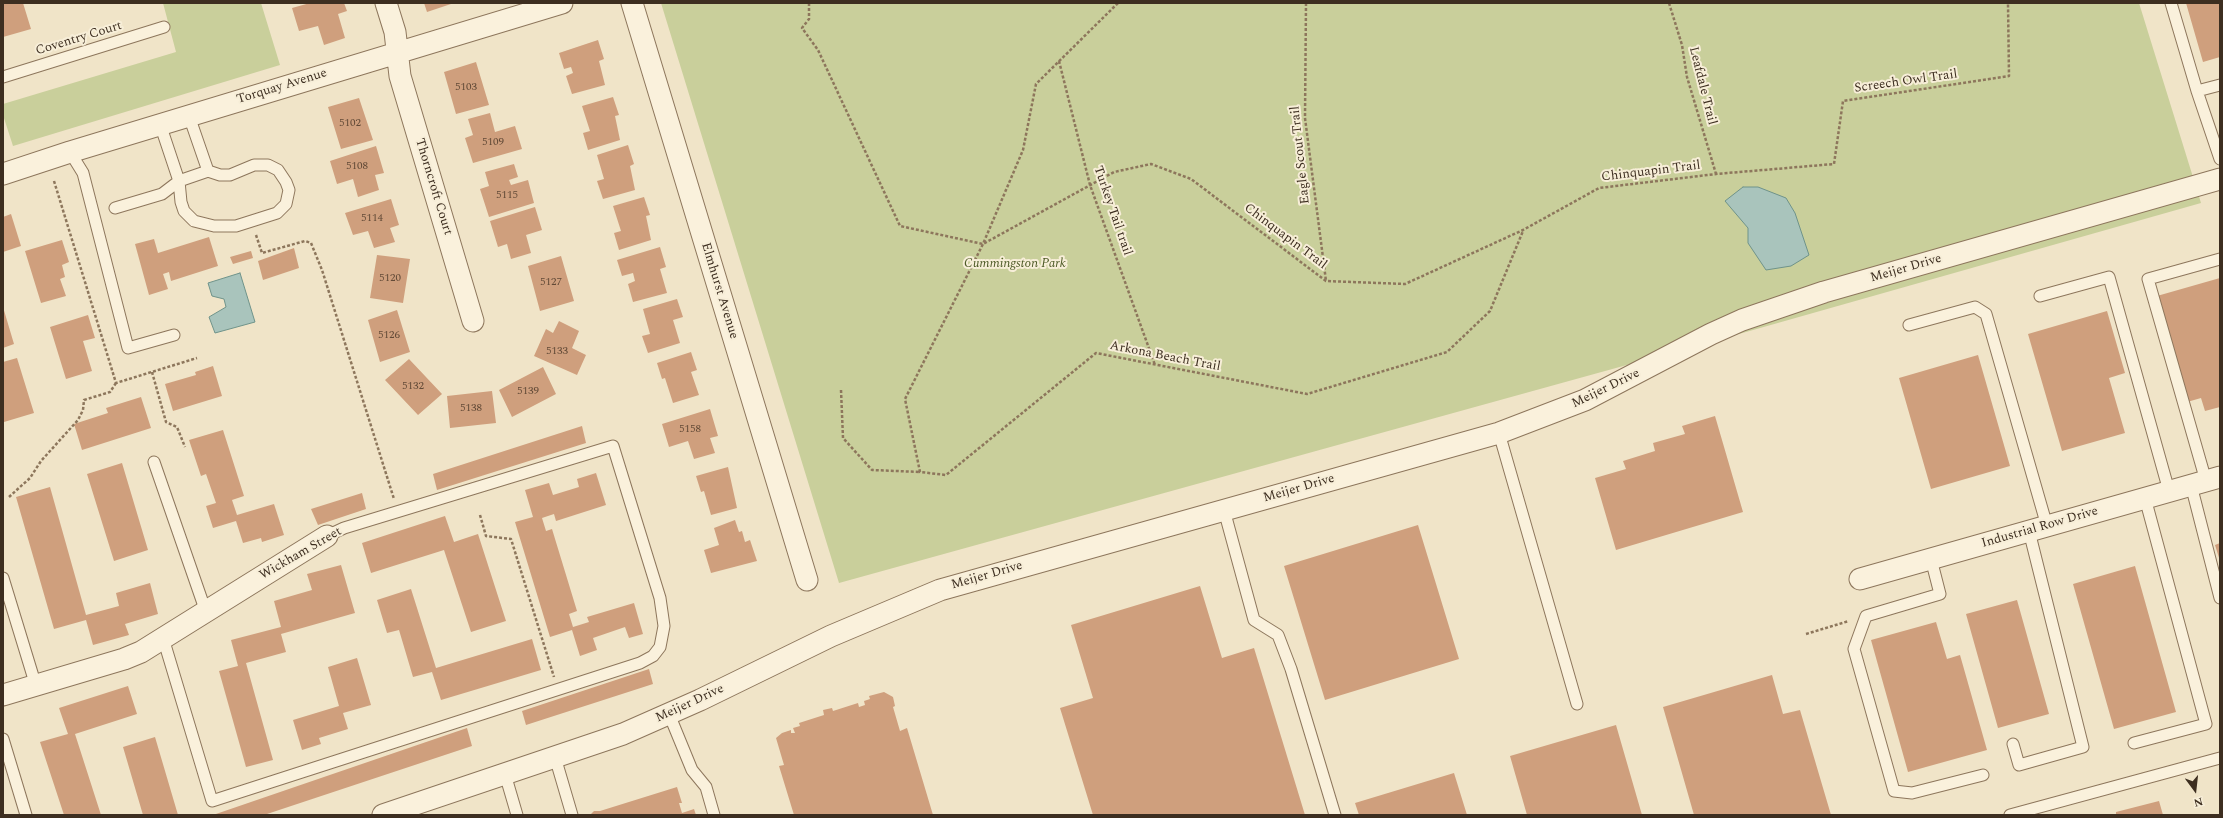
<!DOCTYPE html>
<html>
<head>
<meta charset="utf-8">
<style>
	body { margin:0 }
	#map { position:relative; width:2223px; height:818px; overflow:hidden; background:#f0e4c8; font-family:Spectral,serif }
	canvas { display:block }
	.frame { position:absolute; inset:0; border:4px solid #3d2e20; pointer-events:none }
	.north { position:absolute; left:2175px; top:770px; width:40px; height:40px; -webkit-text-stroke:3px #f7eed8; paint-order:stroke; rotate:165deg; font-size:11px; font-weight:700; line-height:16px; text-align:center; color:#3d2e20 }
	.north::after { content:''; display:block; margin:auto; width:14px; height:18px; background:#3d2e20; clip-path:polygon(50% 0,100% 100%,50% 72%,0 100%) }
</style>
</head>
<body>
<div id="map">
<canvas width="2223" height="818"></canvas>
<div class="frame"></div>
<div class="north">N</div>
</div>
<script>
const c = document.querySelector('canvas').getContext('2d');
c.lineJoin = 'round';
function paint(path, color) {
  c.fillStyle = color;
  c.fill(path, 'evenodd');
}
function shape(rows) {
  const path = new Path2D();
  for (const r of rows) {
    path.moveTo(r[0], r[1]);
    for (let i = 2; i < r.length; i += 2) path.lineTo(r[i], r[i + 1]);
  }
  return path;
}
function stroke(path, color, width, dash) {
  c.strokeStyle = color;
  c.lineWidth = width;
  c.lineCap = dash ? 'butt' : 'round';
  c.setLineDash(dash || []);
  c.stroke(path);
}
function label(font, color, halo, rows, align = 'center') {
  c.font = font + ' Spectral,serif';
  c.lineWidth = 4;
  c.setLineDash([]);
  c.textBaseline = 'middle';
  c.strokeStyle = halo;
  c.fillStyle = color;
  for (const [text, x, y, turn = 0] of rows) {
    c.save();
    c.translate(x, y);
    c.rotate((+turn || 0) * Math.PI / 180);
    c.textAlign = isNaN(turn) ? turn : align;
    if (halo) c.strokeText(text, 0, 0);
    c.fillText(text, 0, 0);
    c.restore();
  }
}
paint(shape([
	[163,3,261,3,280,65,13,146,3,115,3,104,176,52],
	[661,3,2139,3,2201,203,1746,332,839,583]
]), '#c9cf9b');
const water = shape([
	[1743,187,1758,187,1786,198,1795,213,1809,255,1791,266,1766,270,1748,243,1748,228,1725,201,1743,187],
	[240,273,255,322,215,333,209,317,226,307,224,299,212,296,208,283,240,273]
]);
paint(water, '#a9c4bc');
stroke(water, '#6f938a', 1);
paint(shape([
	[3,3,23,3,31,29,3,37],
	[310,3,344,3,347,11,338,14,345,38,324,45,318,26,299,31,292,8],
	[424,3,454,3,427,12],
	[2186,3,2220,3,2220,57,2203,62],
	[598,40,604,59,599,61,605,85,572,94,566,76,573,73,571,67,564,69,559,53],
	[476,62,489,105,456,114,444,72],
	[613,97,619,115,615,116,620,140,588,150,583,133,590,131,582,106],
	[359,98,373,140,341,149,328,107],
	[490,113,495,132,515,126,522,149,473,163,465,138,473,135,468,119],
	[628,145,634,164,630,166,635,190,603,199,597,181,604,179,597,155],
	[376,146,384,173,375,175,379,190,358,197,353,179,337,184,330,161],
	[514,164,518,177,509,180,511,185,528,180,534,203,489,217,480,189,489,186,485,172],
	[644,197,650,215,646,216,651,240,619,250,614,233,621,231,613,206],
	[391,199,399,225,390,228,395,242,374,248,368,231,353,235,345,213],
	[535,207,542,230,526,235,531,253,511,259,507,244,498,247,490,221],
	[11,214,21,246,3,252,3,217],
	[209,237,218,266,171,281,169,272,163,274,168,289,149,295,135,244,154,239,158,253],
	[62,240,69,262,62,265,65,277,60,279,66,296,41,303,25,251],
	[660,247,666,267,660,269,667,293,633,302,628,284,635,281,633,273,622,276,617,260],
	[294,248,299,268,263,280,258,261],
	[251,251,253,258,233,264,230,257],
	[377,255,410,259,403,303,370,298],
	[561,256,574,301,540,311,528,266],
	[2220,278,2220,407,2205,411,2201,398,2187,402,2157,296],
	[677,299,683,317,673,320,680,343,648,353,642,336,650,334,643,309],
	[3,307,14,344,3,348],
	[397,310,410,352,380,362,368,320],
	[2107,311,2125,373,2109,378,2125,433,2062,451,2028,334],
	[88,315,95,338,83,341,92,371,66,379,50,327],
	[559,321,579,331,572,348,586,355,577,375,534,356,546,329,553,333],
	[691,352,697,370,691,372,699,395,673,403,665,378,662,379,657,363],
	[1978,355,2010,466,1931,489,1899,378],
	[17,358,34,413,4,422,3,362],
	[409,359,442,394,418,415,385,380],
	[213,366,222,396,173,411,165,384,196,375,195,372],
	[543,367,556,394,512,417,499,390],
	[492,391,496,423,450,428,447,396],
	[141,397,151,428,82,450,74,424,108,413,106,408],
	[710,409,718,436,710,438,715,453,694,459,688,441,669,447,662,424],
	[1715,416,1743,512,1616,550,1595,478,1626,469,1623,461,1655,451,1653,443,1685,434,1682,426],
	[582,426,586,443,437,490,433,474],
	[223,430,244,496,232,500,237,515,274,504,284,535,262,542,261,538,243,543,236,521,213,528,206,506,216,503,206,474,201,476,189,440],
	[122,463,148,550,114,561,87,474],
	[728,467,737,508,711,515,704,491,701,492,696,476],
	[596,473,606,505,556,521,554,514,542,518,546,531,552,529,577,611,569,614,573,627,589,622,587,617,634,603,643,634,629,638,625,627,593,638,597,650,580,656,572,630,550,637,515,522,533,517,525,490,549,483,553,495,579,487,577,479],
	[50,487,86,615,119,606,116,593,150,583,158,614,125,624,129,635,93,645,86,620,54,629,16,497],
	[362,493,366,509,318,525,311,509],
	[445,516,454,542,478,534,506,621,471,632,444,550,371,573,362,543],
	[735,520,739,532,742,531,745,542,750,540,757,561,711,573,704,550,719,545,714,528],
	[1418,525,1459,659,1325,700,1284,566],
	[2220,543,2220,561,2215,545],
	[341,565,355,613,281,634,286,652,246,663,273,760,246,767,219,671,238,666,231,640,281,627,274,601,312,590,307,574],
	[2135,566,2176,712,2114,729,2073,584],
	[1200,586,1222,658,1254,648,1305,815,1093,815,1060,708,1093,698,1071,625],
	[411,589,436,668,532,639,541,670,441,700,432,672,413,677,399,630,387,633,377,600],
	[2017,600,2049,714,1998,728,1966,614],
	[1936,622,1947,659,1960,655,1987,750,1908,772,1871,640],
	[357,658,371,705,343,713,348,729,319,738,321,744,302,750,293,720,339,706,328,667],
	[649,669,653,684,526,725,522,711],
	[1772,675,1783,714,1800,710,1831,815,1694,815,1663,707],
	[128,686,137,714,75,734,101,815,64,815,40,742,68,734,59,708],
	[884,692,893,697,895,706,893,707,900,731,907,728,933,815,794,815,779,766,784,765,776,738,782,733,791,730,791,733,795,733,793,728,800,726,799,723,824,715,823,710,832,708,833,711,858,703,859,707,865,705,864,701,870,699,869,696],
	[1616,725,1642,815,1527,815,1510,756],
	[467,728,472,746,264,815,213,815],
	[155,737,178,815,143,815,123,747],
	[1454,773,1467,815,1359,815,1355,803],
	[677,787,682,803,679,803,682,813,694,809,696,815,590,815,594,811,600,811],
	[2159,801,2163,815,2116,815,2116,812]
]), '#cf9f7d');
const service = shape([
	[2171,3,2197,91],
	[3,77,164,27],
	[2220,85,2197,91,2220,159],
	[160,124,179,181,181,202,184,211,194,221,214,226,236,226,277,213,286,204,289,190,286,182,278,170,268,165,254,165,230,175,220,175,208,171,189,116],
	[70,152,83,173,128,348,174,335],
	[115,208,162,194,179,181,208,171],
	[2040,296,2109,277,2169,491],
	[1909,325,1975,307,1986,314,2047,526],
	[1499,433,1577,704],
	[154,462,206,612],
	[2206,481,2148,279,2220,259],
	[2191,485,2220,598],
	[1224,510,1254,620,1278,635,1291,669,1335,815],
	[1931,559,1940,594,1866,616,1854,649,1894,791,1912,793,1983,775],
	[3,578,36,686],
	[163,638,212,801,640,663,653,656,660,647,664,626,660,598,613,446,344,528,327,536],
	[669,714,692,770,706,787,714,815],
	[3,739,26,815],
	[2134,743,2206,724,2145,498],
	[2013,744,2019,765,2083,747,2029,531],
	[555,757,572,815],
	[505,774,517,815],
	[2010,815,2220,758]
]);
const minor = shape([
	[386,3,395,32,400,76,473,321],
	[632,3,807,580],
	[3,174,70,152,562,3],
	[1860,579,2220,477],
	[3,695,124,659,141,652,327,536],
	[383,815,623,734,700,700,831,636,940,590,1499,433,1585,400,1711,334,1742,320,1824,292,2220,179]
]);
stroke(service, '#8d765c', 13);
stroke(minor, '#8d765c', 23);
stroke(shape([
	[809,3,809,19,802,28,818,50,900,226,983,244,1114,172,1151,164,1191,179,1326,281,1405,284,1523,230,1599,188,1716,174,1834,164,1843,101,2009,76,2008,3],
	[1118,3,1036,84,1023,150,983,244,905,399,920,472,946,475,1096,353,1307,394,1447,352,1490,311,1523,231],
	[1306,3,1305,118,1326,281],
	[1669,3,1682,45,1687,77,1716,174],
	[1059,61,1090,185,1155,365],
	[54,181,116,383,197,358],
	[256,235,262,253,305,241,311,243,322,270,394,499],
	[152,372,166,422,177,427,185,447],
	[841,390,843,438,872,470,920,472],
	[9,497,30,478,41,461,78,420,83,410,84,400,110,392,116,383],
	[480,515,486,536,511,539,554,677],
	[1806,634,1849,621]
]), '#8d765c', 2.5, [3, 2]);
stroke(service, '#faf1dc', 11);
stroke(minor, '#faf1dc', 21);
label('11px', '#624a37', null, [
	["5103",466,88],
	["5102",350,124],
	["5109",493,143],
	["5108",357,167],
	["5115",507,196],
	["5114",372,219],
	["5120",390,279],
	["5127",551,283],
	["5126",389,336],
	["5133",557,352],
	["5132",413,387],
	["5139",528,392],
	["5138",471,409],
	["5158",690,430]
]);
label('13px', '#3d2e20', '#f7eed8', [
	["Coventry Court",79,39,-17],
	["Screech Owl Trail",1906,82,-8],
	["Leafdale Trail",1702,86,76],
	["Torquay Avenue",282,87,-17],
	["Eagle Scout Trail",1301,155,-96],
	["Chinquapin Trail",1651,172,-7],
	["Thorncroft Court",433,187,73],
	["Turkey Tail trail",1112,211,71],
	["Chinquapin Trail",1285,237,37],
	["Meijer Drive",1906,269,-16],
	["Elmhurst Avenue",719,291,73],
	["Arkona Beach Trail",1165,357,11],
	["Meijer Drive",1606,389,-26],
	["Meijer Drive",1299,489,-16],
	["Industrial Row Drive",2040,528,-16],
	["Wickham Street",301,554,-30],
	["Meijer Drive",987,576,-16],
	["Meijer Drive",690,704,-25]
]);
label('italic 13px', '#4d5a26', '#f7eed8', [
	["Cummingston Park",1015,264]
]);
</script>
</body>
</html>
